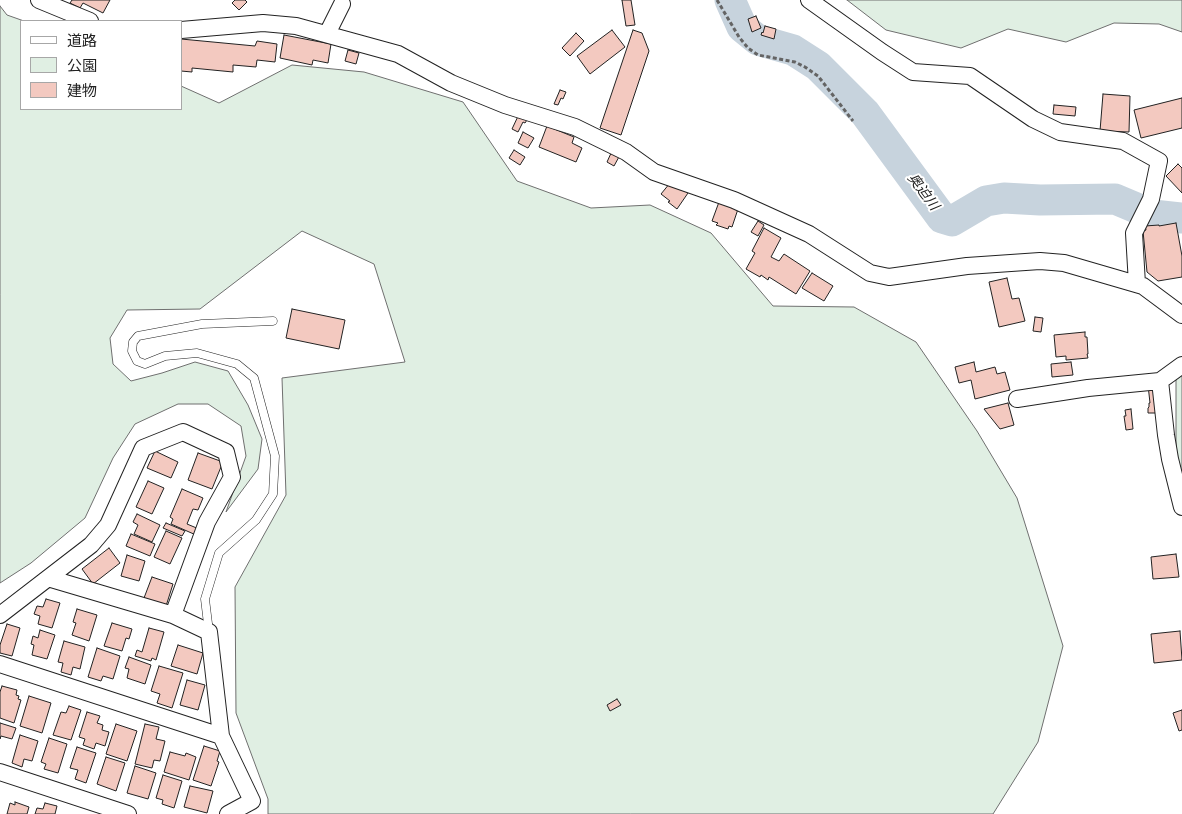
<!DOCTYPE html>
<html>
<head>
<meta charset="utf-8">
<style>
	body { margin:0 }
	#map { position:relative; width:1182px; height:814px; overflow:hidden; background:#fff; font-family:"PT Sans","Noto Sans JP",sans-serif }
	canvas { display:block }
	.legend { position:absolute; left:20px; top:20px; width:162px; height:90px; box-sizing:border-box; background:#fff; border:1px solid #a7a7a7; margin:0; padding:6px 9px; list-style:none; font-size:15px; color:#222 }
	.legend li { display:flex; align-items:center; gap:10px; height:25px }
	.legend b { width:25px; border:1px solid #a7a7a7 }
</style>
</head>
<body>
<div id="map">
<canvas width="1182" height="814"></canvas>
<ul class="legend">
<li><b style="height:6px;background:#fff"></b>道路</li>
<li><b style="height:14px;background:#e0efe3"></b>公園</li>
<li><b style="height:14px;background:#f3c9c0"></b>建物</li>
</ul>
</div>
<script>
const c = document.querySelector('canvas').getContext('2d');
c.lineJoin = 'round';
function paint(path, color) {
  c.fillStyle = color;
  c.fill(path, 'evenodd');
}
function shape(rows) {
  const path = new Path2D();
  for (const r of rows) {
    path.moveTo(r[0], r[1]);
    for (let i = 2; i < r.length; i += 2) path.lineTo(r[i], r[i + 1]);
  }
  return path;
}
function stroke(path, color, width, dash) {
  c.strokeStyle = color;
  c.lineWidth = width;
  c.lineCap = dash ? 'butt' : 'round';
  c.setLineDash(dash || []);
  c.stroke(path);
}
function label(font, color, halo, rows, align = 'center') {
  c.font = font + ' "PT Sans","Noto Sans JP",sans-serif';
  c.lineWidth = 4;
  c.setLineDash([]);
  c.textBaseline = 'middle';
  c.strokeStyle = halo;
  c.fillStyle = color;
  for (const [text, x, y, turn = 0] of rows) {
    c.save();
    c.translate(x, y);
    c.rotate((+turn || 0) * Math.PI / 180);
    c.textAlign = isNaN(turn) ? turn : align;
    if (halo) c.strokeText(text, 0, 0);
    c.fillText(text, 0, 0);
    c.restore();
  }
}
const green = shape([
	[847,0,1182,0,1182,32,1159,24,1114,23,1066,42,1008,29,961,48,886,30,847,0],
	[0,6,7,15,24,21,21,21,21,109,181,109,181,86,219,103,292,65,364,72,463,102,517,181,591,208,650,205,711,233,773,306,854,307,916,342,977,431,1017,498,1063,646,1038,742,993,814,268,814,268,799,236,713,235,587,286,495,282,378,405,362,374,264,302,231,200,309,127,310,110,338,113,364,131,381,162,373,195,362,228,371,248,405,262,439,258,469,226,512,246,456,241,426,208,404,178,404,135,424,113,458,85,518,31,563,0,583,0,6],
	[1182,368,1182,473,1176,455,1176,374,1182,368]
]);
paint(green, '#e0efe3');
stroke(green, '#6f6f6f', 1);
stroke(shape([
	[730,0,742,27,758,40,793,50,818,66,865,113,942,218,952,221,986,201,1004,198,1040,200,1115,199,1153,215,1182,218]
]), '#c7d3dd', 31);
const building = shape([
	[72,0,110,0,103,13,83,3,80,8,70,3,72,0],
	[235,0,245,0,247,2,239,10,232,3,235,0],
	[622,0,631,0,635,25,626,26,622,0],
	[756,16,761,28,752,32,748,19,756,16],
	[765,26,776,29,774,39,761,35,762,32,763,33,765,26],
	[612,30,625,47,590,74,577,56,612,30],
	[633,30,642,33,649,51,621,135,600,128,633,30],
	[576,33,584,41,570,56,562,48,576,33],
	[284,35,331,44,328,63,313,60,312,65,280,58,284,35],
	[181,39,255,46,257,41,277,44,275,62,257,60,256,67,233,65,233,72,192,68,192,72,181,71,181,39],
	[348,50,359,53,356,64,345,61,348,50],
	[560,90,566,92,563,99,561,98,558,105,554,104,560,90],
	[1103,94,1130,96,1129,132,1100,131,1103,94],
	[1182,98,1182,128,1141,138,1134,110,1182,98],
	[1054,105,1076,107,1075,116,1053,114,1054,105],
	[520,112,529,117,525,123,523,122,518,132,512,129,520,112],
	[547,126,574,137,572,143,582,148,576,162,539,147,547,126],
	[523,132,534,138,528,148,518,143,523,132],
	[514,150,525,157,520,165,509,158,514,150],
	[612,151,620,155,614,166,607,162,612,151],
	[1178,164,1182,168,1182,193,1166,176,1178,164],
	[670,183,680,187,688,193,677,209,668,202,670,201,661,194,670,183],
	[719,202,738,209,732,227,729,226,728,229,716,225,718,223,712,221,719,202],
	[758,221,764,225,758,236,751,232,758,221],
	[1176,223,1182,256,1182,277,1158,281,1147,272,1143,231,1146,230,1145,226,1159,225,1159,226,1176,223],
	[764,228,781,238,771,257,779,261,784,254,810,271,796,294,769,277,768,280,761,275,760,277,746,269,755,253,752,251,764,228],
	[812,273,833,286,824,301,802,288,812,273],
	[1007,278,1012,299,1019,298,1025,321,999,327,989,282,1007,278],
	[292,309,345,320,339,349,286,338,292,309],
	[1035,317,1043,318,1041,332,1033,331,1035,317],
	[1085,332,1085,337,1087,337,1088,354,1087,354,1088,358,1066,360,1066,356,1056,357,1054,335,1085,332],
	[974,362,976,372,995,367,997,374,1005,372,1010,390,975,399,971,380,959,383,955,367,974,362],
	[1071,362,1073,375,1052,377,1051,364,1071,362],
	[1148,385,1155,385,1156,413,1148,413,1148,408,1149,407,1149,403,1150,403,1148,385],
	[1008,403,1014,425,1000,429,984,409,1008,403],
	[1131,409,1133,429,1126,430,1124,416,1126,416,1125,410,1131,409],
	[155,451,178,462,171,478,147,468,155,451],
	[198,453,223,462,212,489,188,480,198,453],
	[148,481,164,488,152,514,136,507,148,481],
	[182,489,203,498,198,510,193,509,187,524,199,529,196,535,171,524,173,519,170,517,182,489],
	[137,514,160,525,152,542,134,534,138,525,133,522,137,514],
	[166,523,185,531,182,536,163,528,166,523],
	[166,531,182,538,170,564,154,557,166,531],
	[131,534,155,544,150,556,126,546,131,534],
	[109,548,120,563,93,584,82,569,109,548],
	[1176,554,1179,577,1153,579,1151,557,1176,554],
	[127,555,145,561,139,581,121,576,127,555],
	[152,577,173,584,166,606,144,598,152,577],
	[46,599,60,603,52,628,38,624,40,616,34,614,37,606,43,607,46,599],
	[77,609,97,615,89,641,72,635,76,623,73,622,77,609],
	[112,623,132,629,129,639,126,638,122,651,104,646,112,623],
	[7,624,20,628,12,656,0,653,0,645,7,624],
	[149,628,164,632,156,660,152,658,151,661,135,656,137,650,142,652,149,628],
	[40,630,55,635,47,659,32,655,34,645,31,644,33,636,38,638,40,630],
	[1180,631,1182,660,1154,663,1151,634,1180,631],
	[64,641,85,647,80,669,73,667,71,675,61,672,63,663,58,662,64,641],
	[178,645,203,653,197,674,171,666,178,645],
	[97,648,120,656,113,679,103,676,101,681,88,677,97,648],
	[129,657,151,665,145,684,127,678,129,669,125,668,129,657],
	[159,666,183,673,172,708,157,703,160,694,151,691,159,666],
	[187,680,205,685,198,710,180,705,187,680],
	[2,686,17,690,16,695,19,696,18,699,21,700,14,723,0,718,0,692,2,686],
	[29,696,51,703,42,733,20,726,29,696],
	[617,699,621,705,610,711,607,705,617,699],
	[69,706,81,710,71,740,53,735,61,712,66,713,69,706],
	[1182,710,1182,730,1179,731,1173,713,1182,710],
	[87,712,100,716,97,723,103,725,102,730,109,732,105,746,96,743,94,749,83,745,85,739,79,737,87,712],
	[0,723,16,728,12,739,1,736,0,739,0,723],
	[116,724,137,731,127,761,106,754,116,724],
	[145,724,159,727,156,739,165,741,160,761,154,760,152,768,135,764,145,724],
	[20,735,38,741,32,761,24,759,22,767,12,763,20,735],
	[49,738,67,744,58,773,44,769,46,764,41,762,49,738],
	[204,746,220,751,217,761,219,762,211,786,193,780,204,746],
	[77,747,96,753,86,783,75,779,78,770,70,768,77,747],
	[170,752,185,756,186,753,196,757,189,780,164,772,170,752],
	[106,757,125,763,116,791,97,784,106,757],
	[135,766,156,773,148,799,127,793,135,766],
	[163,775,182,781,174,808,162,804,163,800,156,798,163,775],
	[190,786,213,791,207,813,184,807,190,786],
	[15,802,29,807,27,814,7,814,10,803,15,805,15,802],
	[45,803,57,806,55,814,35,814,37,808,43,809,45,803]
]);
paint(building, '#f3c9c0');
stroke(building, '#222', 1);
const lane = shape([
	[209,632,205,599,219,553,256,520,273,494,275,456,254,378,237,364,197,353,165,356,145,364,137,361,132,351,133,342,138,336,202,324,273,321]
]);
const street = shape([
	[39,0,90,21],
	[809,0,882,52,913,72,970,76,1033,119,1060,132,1123,141,1159,161,1151,199,1134,233,1137,284],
	[181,30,263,23,296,26,398,54,451,83,505,105,575,127,626,152,654,172,734,200,809,234,870,273,889,277,967,266,1040,261,1064,263,1143,286,1182,315],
	[327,34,342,4],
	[1182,365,1160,381,1166,435,1170,459,1182,507],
	[1017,399,1088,388,1160,381],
	[48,578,173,615,209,632,221,736,252,801,228,814],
	[0,615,91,545,108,525,143,448,183,432,226,452,232,477,207,522,173,615],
	[0,664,221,736],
	[0,772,128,814]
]);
stroke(lane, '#222', 9);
stroke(street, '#222', 18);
stroke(shape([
	[717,0,739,37,748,48,758,55,795,62,805,67,818,76,853,121]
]), '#646464', 3, [4, 2.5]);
stroke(lane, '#fff', 8);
stroke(street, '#fff', 16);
label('italic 14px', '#222', '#fff', [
	["奥迫川",923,192,53]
]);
</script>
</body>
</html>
